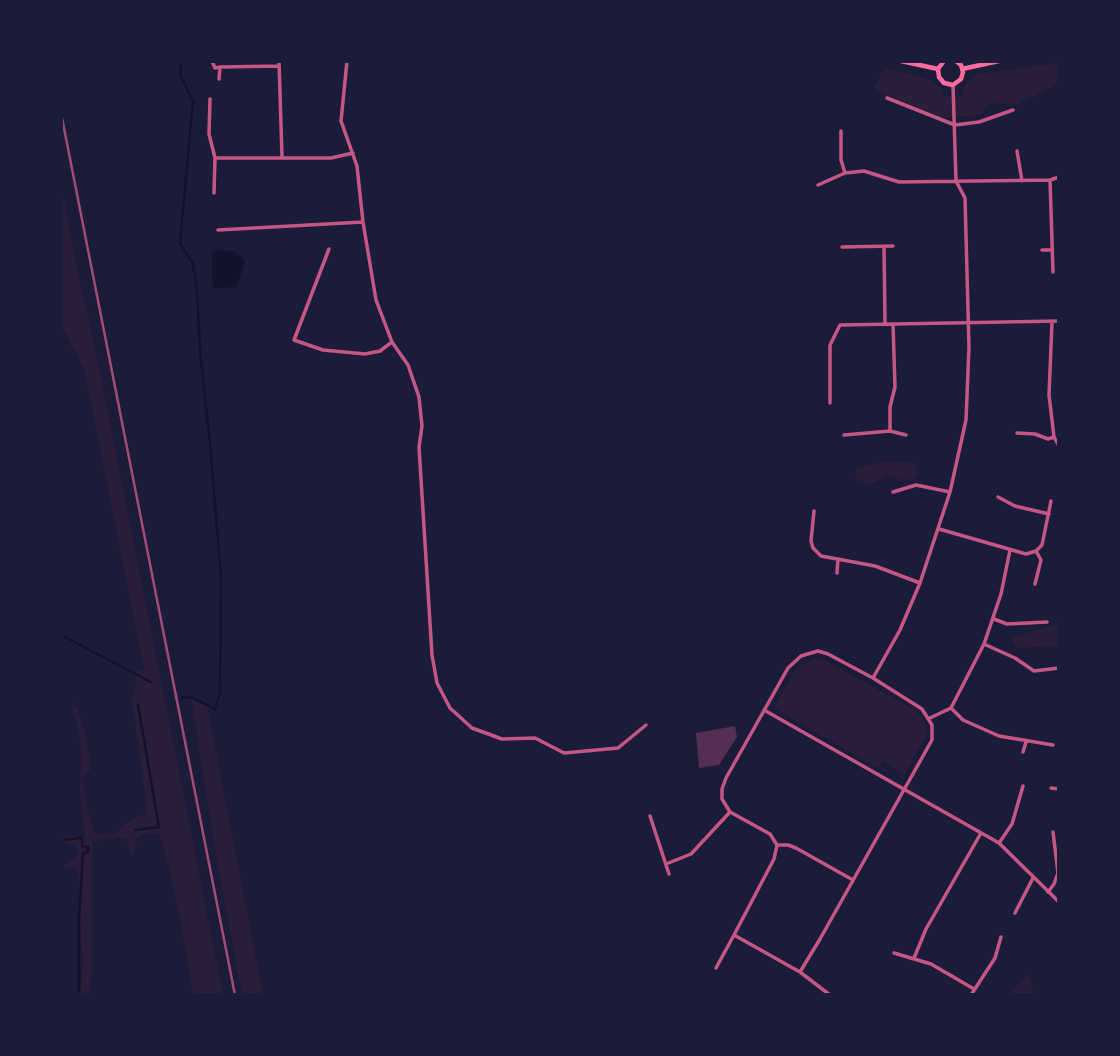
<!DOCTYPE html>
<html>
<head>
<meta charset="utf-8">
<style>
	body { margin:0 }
	#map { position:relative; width:1120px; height:1056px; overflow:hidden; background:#1b1b3a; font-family:"Libre Baskerville",serif }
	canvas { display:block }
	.frame { position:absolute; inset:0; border:63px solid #1b1b3a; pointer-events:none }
</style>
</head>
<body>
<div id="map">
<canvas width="1120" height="1056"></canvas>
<div class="frame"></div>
</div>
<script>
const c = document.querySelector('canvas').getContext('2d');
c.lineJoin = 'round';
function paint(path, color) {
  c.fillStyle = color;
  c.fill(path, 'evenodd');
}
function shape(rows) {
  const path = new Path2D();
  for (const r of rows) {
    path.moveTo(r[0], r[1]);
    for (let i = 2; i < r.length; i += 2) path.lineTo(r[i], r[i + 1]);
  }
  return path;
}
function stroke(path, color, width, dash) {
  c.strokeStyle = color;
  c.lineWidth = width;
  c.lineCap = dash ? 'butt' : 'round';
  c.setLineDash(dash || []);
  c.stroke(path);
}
paint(shape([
	[1059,63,1059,83,1016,105,994,103,987,106,980,115,942,118,873,89,884,68,913,74,931,81,941,88,944,96,962,97,964,88,970,79,978,74],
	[61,183,76,264,99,367,223,995,193,995,180,915,161,837,156,834,142,835,137,838,134,854,131,855,127,838,119,837,92,841,92,968,89,995,80,995,83,962,79,918,79,875,76,867,65,868,64,865,77,857,78,851,76,845,64,843,61,840,62,835,85,837,80,793,81,744,72,703,77,708,85,731,91,769,83,776,83,785,88,812,96,835,117,833,121,826,137,817,146,815,147,809,132,700,136,680,134,672,144,670,85,371,61,324],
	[888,461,913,463,916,466,916,476,914,479,902,480,887,475,877,482,869,484,857,480,855,474,857,468],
	[1059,620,1059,646,1016,648,1010,638,1053,625],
	[815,658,824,660,915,710,922,717,927,727,926,736,905,774,883,761,878,768,774,708,796,668],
	[191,697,207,705,263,995,242,995,216,855],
	[1029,974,1034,995,1006,995]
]), '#2a1e3b');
paint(shape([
	[221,250,235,252,245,261,237,287,214,288,212,282,212,253]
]), '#12122b');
stroke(shape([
	[181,61,180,74,193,101,180,243,193,264,197,290,200,351,211,454,221,579,220,692,215,709,191,697,182,698],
	[61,635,151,682],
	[135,830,159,827,138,705],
	[61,840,82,838,82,846,88,847,88,852,83,853,79,918,79,995]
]), '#12122b', 2.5);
paint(shape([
	[735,726,737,737,719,765,699,768,696,733]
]), '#542f53');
stroke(shape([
	[212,61,215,68,220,67,219,79],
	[279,61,282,157],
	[347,61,341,121,357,166,363,222,376,300,392,342,408,365,419,397,422,426,419,447,432,655,437,683,450,708,472,728,502,739,535,738,564,753,618,748,646,725],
	[220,67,279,66],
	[887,98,955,125,979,122,1013,110],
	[210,99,209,134,215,158,214,193],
	[841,131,841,160,845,173],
	[1017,151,1022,181],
	[215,158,331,158,353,153],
	[1050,180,1053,272],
	[818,185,845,173,864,171,899,182,1050,180,1059,177],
	[218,230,363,222],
	[884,246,885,323],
	[842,247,893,246],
	[329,249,294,340,323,350,365,354,380,351,392,342],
	[1042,250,1052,250],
	[1052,322,1049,395,1054,437,1059,446],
	[830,403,830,345,840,325,1059,321],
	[890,431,890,407,895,387,893,324],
	[1017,433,1035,434,1048,439,1054,437],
	[844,435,890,431,906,435],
	[893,492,916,485,950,492],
	[998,497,1015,506,1049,514],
	[814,511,811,541,813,548,821,556,875,566,920,583],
	[939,529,1026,554,1036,551,1042,545,1051,501],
	[837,573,838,559],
	[1035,584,1041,560,1036,551],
	[994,619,1007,624,1047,622],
	[984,644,1015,658,1034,671,1059,668],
	[873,678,900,630,920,583,950,492,966,420,969,347,965,198,956,181,953,85],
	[951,708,963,720,999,736,1053,745],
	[764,710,999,843,1059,902],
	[930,718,951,708,984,644,1001,594,1010,550],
	[1023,752,1026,742],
	[1051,788,1059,789],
	[650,816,669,874],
	[999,843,1012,824,1023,786],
	[777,845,774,859,734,935,800,972,820,939,932,740,932,725,922,709,873,678,828,654,818,651,801,656,788,668,726,778,722,789,722,799,730,812,770,834,777,845,788,845,796,848,853,880],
	[666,864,691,854,730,812],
	[1048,892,1054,884,1058,873,1053,832],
	[1015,913,1033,878],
	[894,953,931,964,974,989],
	[914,958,926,929,981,833],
	[716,968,734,935],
	[800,972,830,995],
	[971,995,995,958,1001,937]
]), '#c65784', 3.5);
stroke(shape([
	[901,61,938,69],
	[944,61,938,69,939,77,944,83,953,85,961,79,963,72,961,65,956,61],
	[962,69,999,61]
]), '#ff6b9d', 4.5);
stroke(shape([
	[61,113,235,995]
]), '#a44b75', 2.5);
</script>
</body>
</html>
